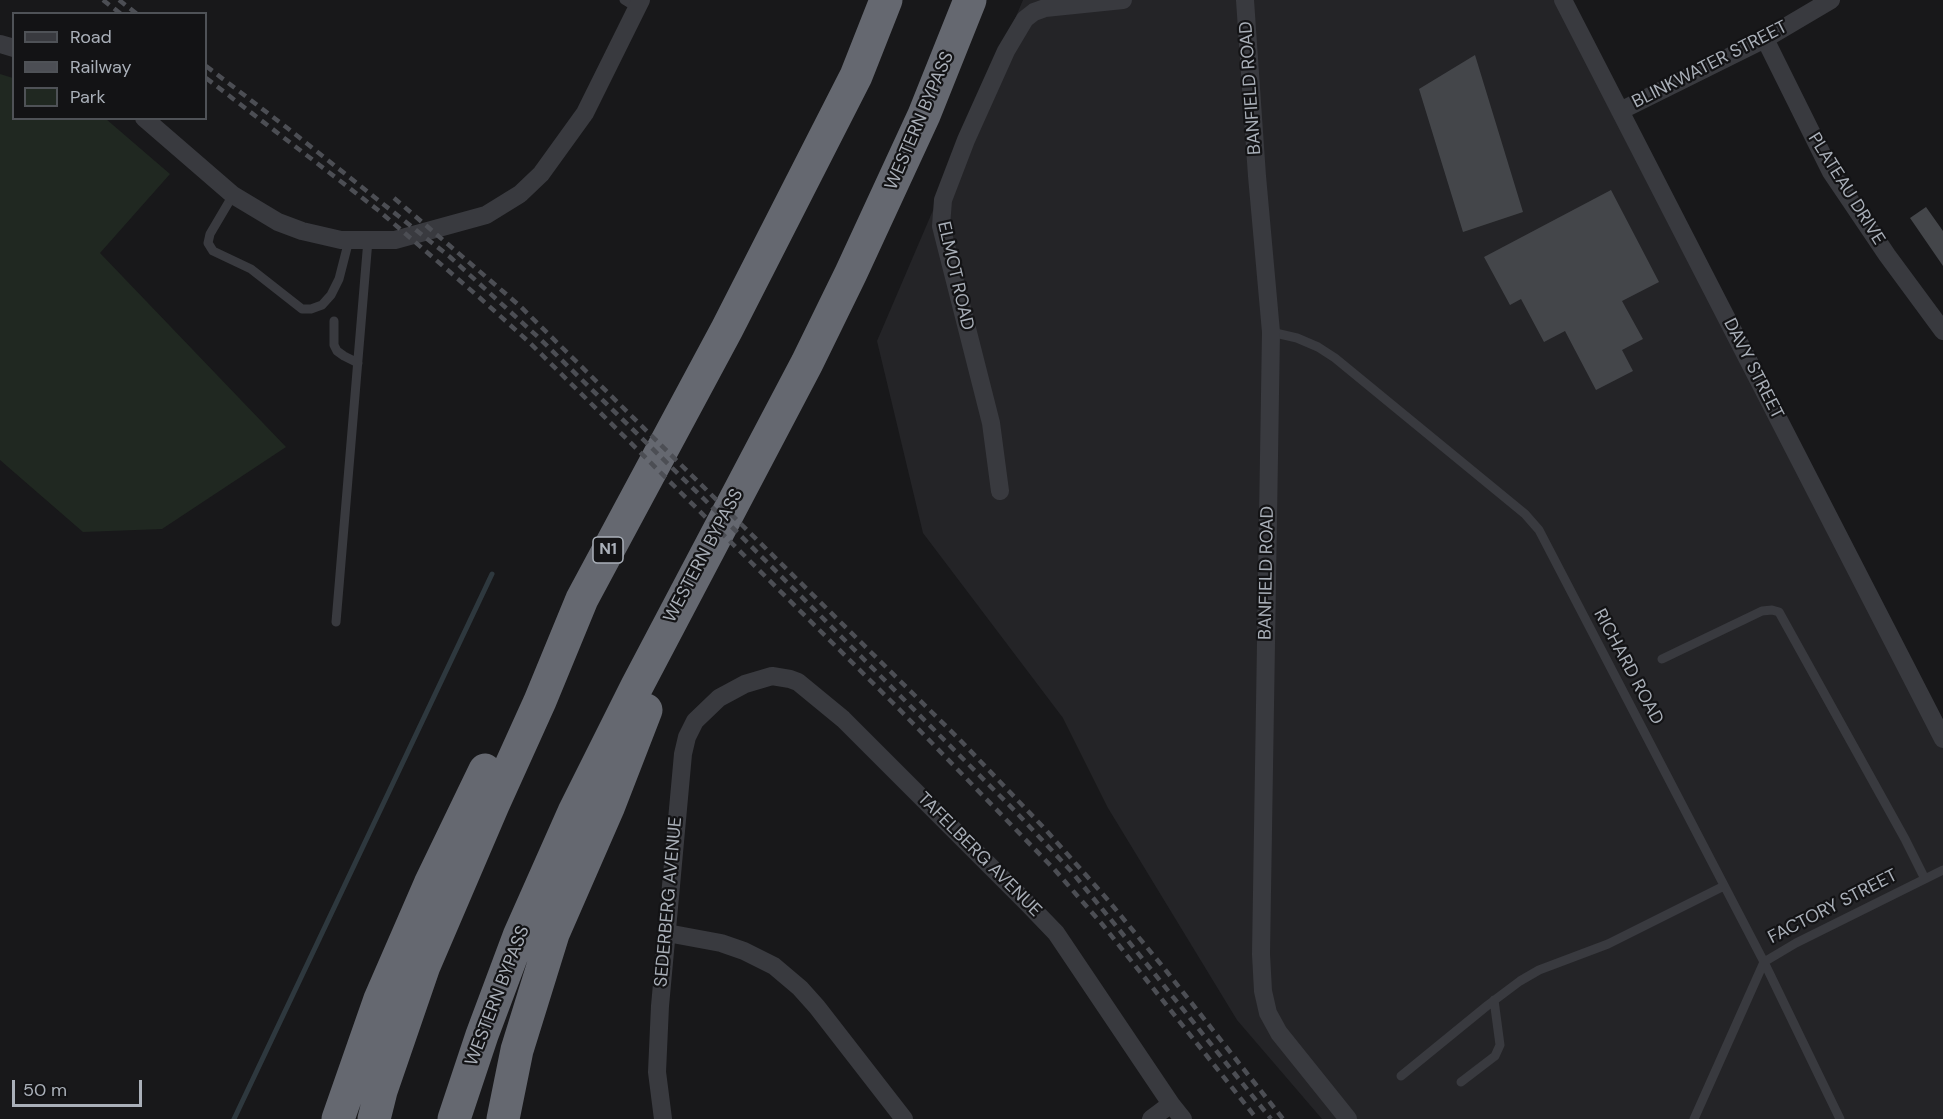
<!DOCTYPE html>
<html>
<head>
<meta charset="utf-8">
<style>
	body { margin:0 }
	#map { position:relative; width:1943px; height:1119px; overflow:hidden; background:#18181a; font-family:"DM Sans",sans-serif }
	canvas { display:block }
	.legend { position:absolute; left:12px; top:12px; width:195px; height:108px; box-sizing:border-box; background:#131315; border:2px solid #4f5257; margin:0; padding:8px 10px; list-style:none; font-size:18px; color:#aab0b9 }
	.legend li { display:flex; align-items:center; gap:12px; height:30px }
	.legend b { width:30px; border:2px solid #4f5257 }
	.scale { position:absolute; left:12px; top:1080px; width:130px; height:27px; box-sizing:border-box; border:3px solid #aab0b9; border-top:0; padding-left:8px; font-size:18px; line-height:21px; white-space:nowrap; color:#aab0b9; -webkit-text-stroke:4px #131315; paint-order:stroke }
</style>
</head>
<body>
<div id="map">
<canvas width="1943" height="1119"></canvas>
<ul class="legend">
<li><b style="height:8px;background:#393a3f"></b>Road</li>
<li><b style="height:8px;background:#4c4e54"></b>Railway</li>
<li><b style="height:16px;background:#202821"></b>Park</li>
</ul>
<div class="scale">50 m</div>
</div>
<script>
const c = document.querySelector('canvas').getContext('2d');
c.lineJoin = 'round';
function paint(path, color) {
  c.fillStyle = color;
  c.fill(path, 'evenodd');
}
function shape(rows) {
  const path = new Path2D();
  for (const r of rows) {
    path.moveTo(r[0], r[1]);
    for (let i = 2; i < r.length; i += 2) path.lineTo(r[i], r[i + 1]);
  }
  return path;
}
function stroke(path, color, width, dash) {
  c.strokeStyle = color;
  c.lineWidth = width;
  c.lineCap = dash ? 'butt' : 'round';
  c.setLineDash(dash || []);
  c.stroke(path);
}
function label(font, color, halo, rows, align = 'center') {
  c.font = font + ' "DM Sans",sans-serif';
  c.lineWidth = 4.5;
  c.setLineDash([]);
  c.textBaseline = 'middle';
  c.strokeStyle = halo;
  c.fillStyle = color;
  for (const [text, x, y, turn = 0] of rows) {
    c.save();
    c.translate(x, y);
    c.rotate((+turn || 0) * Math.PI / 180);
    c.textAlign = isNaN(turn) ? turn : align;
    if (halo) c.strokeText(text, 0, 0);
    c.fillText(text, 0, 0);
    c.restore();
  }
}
paint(shape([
	[1023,0,1559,0,1943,730,1943,1119,1322,1119,1237,1020,1108,808,1063,718,923,533,877,341]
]), '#242427');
paint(shape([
	[0,74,13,78,14,118,106,119,170,174,100,253,286,447,162,529,83,532,0,460]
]), '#202821');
stroke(shape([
	[234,1119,492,574]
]), '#2e383e', 5);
paint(shape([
	[1475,55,1523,212,1463,232,1419,89],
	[1611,190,1659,282,1622,301,1643,339,1622,350,1633,371,1596,390,1565,331,1544,342,1521,299,1510,305,1484,257],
	[1926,207,1943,231,1943,266,1910,218]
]), '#44464a');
stroke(shape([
	[624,0,637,8],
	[233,195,210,234,208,243,213,251,251,269,302,309,311,309,322,305,331,295,339,279,349,240],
	[334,321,334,345,337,351,344,356,358,363],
	[1271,332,1297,338,1318,347,1335,358,1525,514,1539,530,1764,962,1840,1119],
	[336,622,368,240],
	[1662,659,1762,611,1772,610,1779,612,1905,839,1925,879],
	[1401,1076,1488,1005,1520,981,1539,970,1608,944,1724,886],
	[1461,1082,1495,1056,1500,1045,1494,1000],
	[1694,1119,1764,962,1796,943,1943,870]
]), '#393a3f', 9);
stroke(shape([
	[1245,0,1257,176,1271,332,1261,954,1263,991,1268,1013,1279,1033,1348,1119],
	[1563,0,1943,739],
	[1765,39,1831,172,1887,255,1943,331],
	[0,44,14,48],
	[1620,111,1765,39,1831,0],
	[144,118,233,195,278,222,302,231,341,240,395,240,486,215,520,194,541,174,585,113,641,0],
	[1000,491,991,423,941,226,943,200,966,140,1006,51,1025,19,1034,12,1045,8,1123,0],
	[667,933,721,943,744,951,774,966,800,988,817,1007,904,1119],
	[663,1119,657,1072,660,1006,683,754,687,737,695,721,719,698,745,684,772,676,790,679,798,682,843,719,1029,905,1056,933,1171,1104,1183,1119],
	[1151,1119,1171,1104]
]), '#393a3f', 18);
stroke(shape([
	[338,1119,380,999,430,884,485,770],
	[374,1119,381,1091,424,966,493,805,540,701,582,599,727,329,856,76,886,0],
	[454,1119,482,1035,519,936,574,812,637,686,807,363,851,273,924,115,970,0],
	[503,1119,517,1050,553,934,608,808,646,710]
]), '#656870', 33);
stroke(shape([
	[103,0,121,14],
	[119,0,137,14],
	[206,66,286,127,450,257,538,337,704,499,1015,811,1071,871,1121,932,1271,1119],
	[206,78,378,210,480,298,529,342,898,708,1054,869,1102,924,1257,1119],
	[394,198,520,306,960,740,1046,830,1107,899,1164,968,1283,1119]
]), '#4c4e54', 4.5, [8, 6]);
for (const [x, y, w] of [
	[608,550,30]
]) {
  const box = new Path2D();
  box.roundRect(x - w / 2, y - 13, w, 26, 4.5);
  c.fillStyle = '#131315';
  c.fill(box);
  stroke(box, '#aab0b9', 1.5);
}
label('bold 16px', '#aab0b9', null, [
	["N1",608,550]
]);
label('18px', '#aab0b9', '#131315', [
	["BLINKWATER STREET",1710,65,-27],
	["BANFIELD ROAD",1251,88,-94],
	["WESTERN BYPASS",920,121,-67],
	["PLATEAU DRIVE",1846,189,58],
	["ELMOT ROAD",955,276,77],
	["DAVY STREET",1753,369,63],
	["WESTERN BYPASS",704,556,-62],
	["BANFIELD ROAD",1267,573,-89],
	["RICHARD ROAD",1628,667,62],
	["TAFELBERG AVENUE",979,855,45],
	["SEDERBERG AVENUE",669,902,-85],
	["FACTORY STREET",1833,907,-27],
	["WESTERN BYPASS",498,996,-69]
]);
</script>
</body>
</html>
